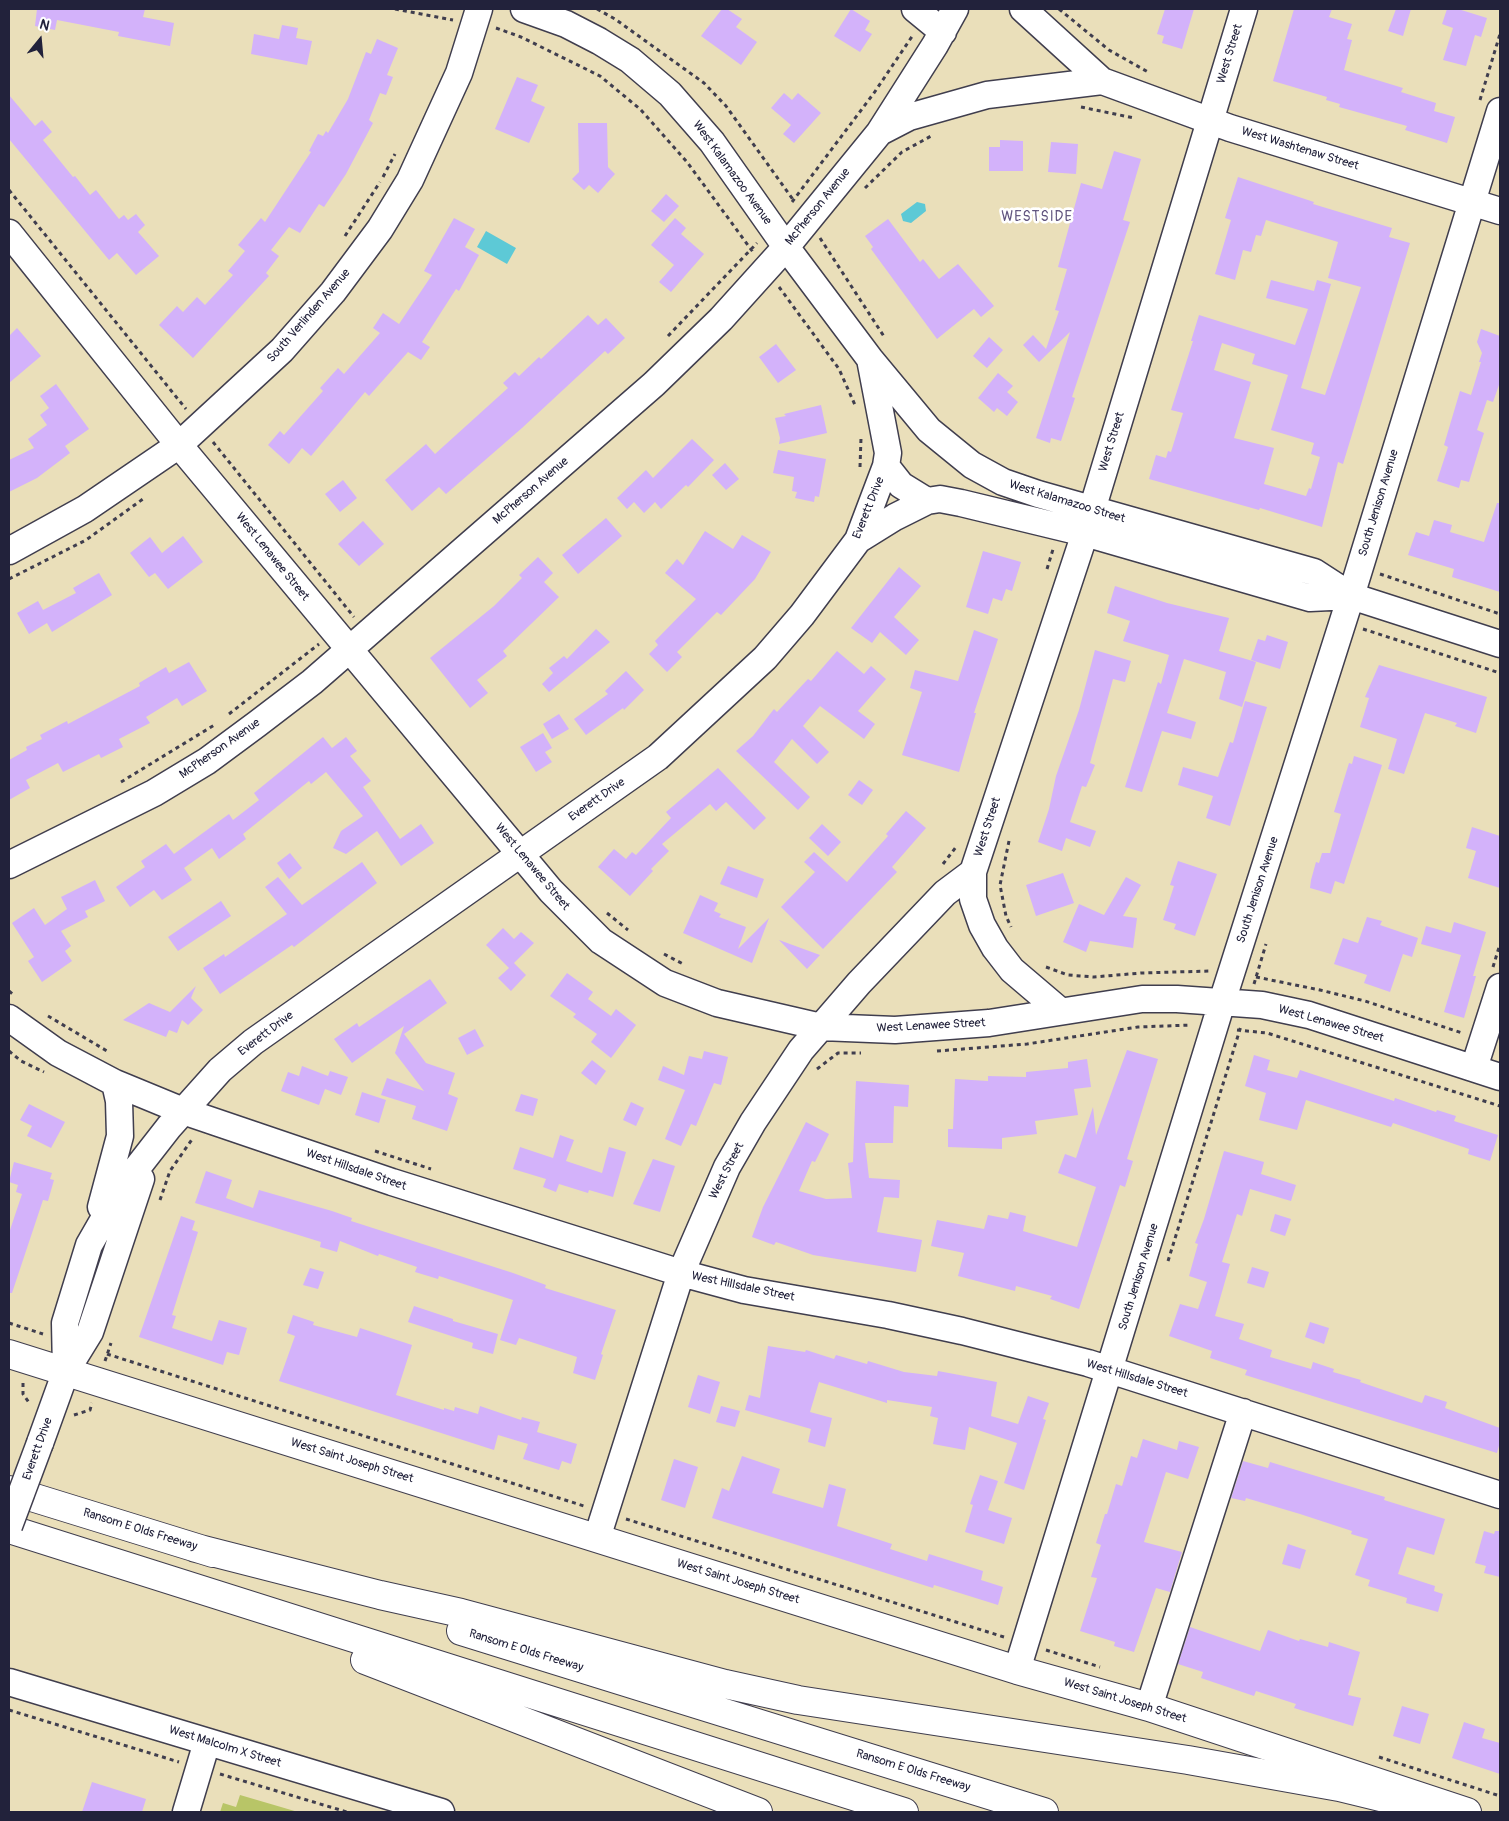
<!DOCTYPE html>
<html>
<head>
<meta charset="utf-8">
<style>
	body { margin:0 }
	#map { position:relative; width:1509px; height:1821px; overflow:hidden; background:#eadfba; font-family:Pangolin,sans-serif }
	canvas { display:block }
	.frame { position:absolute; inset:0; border:10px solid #22223b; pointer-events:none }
	.north { position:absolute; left:15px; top:15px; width:50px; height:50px; -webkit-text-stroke:4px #fff; paint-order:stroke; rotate:17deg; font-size:14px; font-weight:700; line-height:20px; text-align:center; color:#22223b }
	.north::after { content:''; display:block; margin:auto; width:18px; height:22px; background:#22223b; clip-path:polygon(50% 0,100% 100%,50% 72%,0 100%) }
</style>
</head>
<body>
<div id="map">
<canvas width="1509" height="1821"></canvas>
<div class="frame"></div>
<div class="north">N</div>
</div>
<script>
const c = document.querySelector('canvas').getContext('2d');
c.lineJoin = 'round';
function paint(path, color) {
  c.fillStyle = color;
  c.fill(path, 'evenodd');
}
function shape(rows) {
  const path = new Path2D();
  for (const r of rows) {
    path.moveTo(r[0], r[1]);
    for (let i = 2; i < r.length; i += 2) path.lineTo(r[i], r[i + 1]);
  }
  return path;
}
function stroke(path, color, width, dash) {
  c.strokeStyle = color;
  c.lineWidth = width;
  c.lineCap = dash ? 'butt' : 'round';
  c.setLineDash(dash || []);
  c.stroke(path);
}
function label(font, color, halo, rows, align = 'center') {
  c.font = font + ' Pangolin,sans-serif';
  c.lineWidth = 5;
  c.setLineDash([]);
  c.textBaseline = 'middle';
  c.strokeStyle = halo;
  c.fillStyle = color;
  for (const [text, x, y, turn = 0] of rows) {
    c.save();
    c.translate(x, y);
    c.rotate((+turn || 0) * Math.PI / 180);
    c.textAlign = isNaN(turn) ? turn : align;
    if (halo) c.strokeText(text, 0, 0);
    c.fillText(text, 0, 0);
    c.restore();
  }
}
paint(shape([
	[240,1795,298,1812,220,1812,223,1803,236,1807]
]), '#b8c567');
paint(shape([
	[917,202,925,204,926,211,911,223,903,221,901,214],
	[486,231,516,248,507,264,477,247]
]), '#5dc9d6');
paint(shape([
	[37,9,145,9,143,17,174,23,170,46,118,36,119,32,57,20,55,30,35,26],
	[722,9,727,9,742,19,736,27,757,42,741,65,701,36],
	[851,9,870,21,865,30,872,34,860,52,834,36],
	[1165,9,1194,9,1182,49,1162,43,1164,36,1157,34],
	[1294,9,1332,9,1329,17,1352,24,1347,39,1352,40,1344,70,1403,88,1401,92,1436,103,1434,111,1455,117,1447,143,1405,130,1407,126,1339,107,1340,104,1326,100,1327,97,1273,81],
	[1396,9,1411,9,1403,36,1388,31],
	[1447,9,1458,9,1487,18,1481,37,1475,35,1466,66,1443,60,1453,28,1442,24],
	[282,25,298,28,296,38,312,41,307,65,251,54,254,34,279,39],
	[377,39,398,48,387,75,393,77,386,95,380,93,369,120,373,123,346,174,324,207,319,204,300,233,289,227,271,250,279,256,266,273,269,276,193,358,159,325,177,306,183,312,197,297,205,305,233,275,228,271,245,251,238,245,261,218,265,222,311,152,309,151,318,134,323,136,326,131,328,133,348,99,366,52,371,54],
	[517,77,538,85,531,101,545,107,529,143,495,129],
	[784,93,792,100,798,93,821,113,794,143,783,134,791,125,771,108],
	[9,95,35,126,42,120,52,132,43,140,73,177,75,176,90,195,96,190,119,219,124,215,128,220,136,214,145,225,138,232,159,256,136,275,117,253,109,260,9,139],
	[578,123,607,123,608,167,615,174,598,193,589,185,584,190,572,179,579,172],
	[1000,140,1023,141,1023,171,989,171,989,147,1000,147],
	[1051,142,1078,144,1076,174,1048,172],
	[1114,151,1141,159,1123,220,1130,222,1072,397,1075,398,1061,441,1051,438,1050,443,1036,438,1070,332,1039,362,1023,345,1033,335,1046,349,1059,311,1055,310,1067,269,1058,267,1081,183,1102,189],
	[1238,177,1314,202,1313,204,1392,228,1389,237,1410,243,1343,464,1338,462,1322,527,1260,508,1259,510,1149,479,1156,455,1166,458,1168,451,1171,452,1183,413,1171,410,1193,341,1191,341,1199,315,1295,345,1308,309,1266,298,1271,280,1314,291,1317,280,1331,284,1301,388,1325,395,1361,287,1328,278,1338,242,1266,220,1261,236,1256,235,1251,252,1243,250,1235,280,1215,274,1231,220,1225,218],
	[1222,343,1255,354,1252,364,1288,375,1271,430,1314,443,1311,454,1320,457,1311,489,1309,488,1306,496,1264,484,1274,448,1234,438,1251,382,1214,370],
	[666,194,679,206,664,222,651,211],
	[454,218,475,229,465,247,479,255,459,291,456,289,422,342,430,347,421,360,408,352,369,396,365,392,311,456,302,448,289,464,268,445,280,431,284,435,323,391,320,388,338,368,344,374,380,333,373,328,383,313,399,324,432,275,424,271],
	[675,218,686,228,681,234,704,254,671,292,659,282,674,265,651,245],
	[888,219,920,262,923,259,939,279,958,264,994,306,981,317,974,309,937,339,871,249,873,247,865,236],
	[588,315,598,325,606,318,625,338,608,354,605,351,522,428,446,494,439,487,412,511,385,480,426,444,435,454,508,388,503,383,515,372,519,376,539,357,541,359],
	[17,328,41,356,9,383,9,336],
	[1481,329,1500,336,1500,382,1493,402,1487,400,1477,430,1484,433,1469,482,1461,480,1459,488,1437,481,1448,447,1444,445,1460,391,1471,395,1481,362,1479,362,1482,353,1477,342],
	[989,337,1003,350,987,368,973,356],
	[776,344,796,370,778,383,759,357],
	[998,373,1013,386,1007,392,1018,402,1007,416,997,408,994,412,978,398],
	[56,384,89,429,65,446,70,453,37,478,9,492,9,460,34,448,28,439,47,425,40,415,49,408,40,396],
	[821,405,827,433,779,444,780,438,775,418,786,416,784,414],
	[692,439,714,460,688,487,686,485,661,509,655,502,644,513,634,502,627,509,617,498,646,470,653,478],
	[778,450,826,459,819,497,815,496,814,502,795,498,797,492,792,491,794,477,773,473],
	[725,463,739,479,726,490,712,475],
	[343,480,357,498,340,512,325,494],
	[1497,503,1500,503,1500,592,1452,577,1454,569,1408,555,1416,532,1429,536,1434,520,1452,525,1450,532,1484,542],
	[606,518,622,536,578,574,562,555],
	[363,521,384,544,359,566,338,544],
	[705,531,733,549,742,535,771,552,755,579,721,615,717,612,677,652,682,657,667,672,649,654,658,645,655,641,696,599,665,573,677,559,683,565],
	[183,536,203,562,168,589,155,573,149,577,130,553,150,537,162,553],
	[983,551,1021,562,1012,591,1006,589,1002,601,993,598,988,614,966,607],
	[538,557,553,573,544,582,559,597,503,651,507,656,477,680,488,693,470,708,430,658,494,606,522,578,519,575],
	[899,567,921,586,894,617,919,640,906,655,880,632,872,643,851,628],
	[99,573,112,595,52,632,47,623,29,634,17,613,38,601,43,610,76,593,73,588],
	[1115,586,1167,603,1229,618,1219,651,1256,662,1242,707,1219,699,1226,672,1184,659,1167,713,1196,722,1191,739,1162,731,1142,792,1125,787,1158,682,1161,684,1169,655,1123,641,1130,621,1107,613],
	[596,629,610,642,549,692,542,684,553,673,549,668,564,656,567,659],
	[974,630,998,639,974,713,976,713,959,772,902,755,922,692,910,688,915,670,958,681],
	[1267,635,1288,642,1280,669,1251,660,1258,639,1265,641],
	[1095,650,1131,661,1125,682,1113,679,1090,763,1095,765,1086,787,1082,786,1070,822,1096,831,1090,847,1066,838,1062,851,1038,842,1049,809,1056,776,1079,710],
	[837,651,864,674,871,666,886,679,858,711,875,724,864,739,820,706,803,726,829,752,817,764,792,739,774,762,810,797,798,810,736,751,753,736,774,709,777,712,808,679,811,681],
	[189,662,207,691,182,706,177,698,146,717,150,723,119,739,123,747,101,758,99,754,63,772,58,763,26,780,30,788,9,800,9,760,27,750,26,747,42,739,40,735,67,721,68,724,140,686,139,683,166,667,169,673],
	[1379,665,1487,697,1476,733,1455,726,1457,723,1425,713,1404,774,1388,769,1397,739,1360,727,1369,698,1365,697],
	[626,671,644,690,624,710,623,708,586,735,574,719,608,694,605,691],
	[1245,701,1267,707,1230,826,1206,818,1213,796,1178,785,1183,767,1218,777,1230,742,1233,743],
	[559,714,569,729,552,739,543,724],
	[543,733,552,748,545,752,552,762,536,772,520,747],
	[323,737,332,748,346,737,357,751,350,756,371,781,363,787,400,839,421,824,434,843,401,866,377,831,346,854,333,848,341,831,363,816,326,772,311,784,309,781,243,834,246,839,219,859,212,848,184,868,192,880,162,900,154,890,130,907,116,887,145,867,141,861,166,844,174,854,229,814,233,820,259,800,254,793],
	[1354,756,1382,765,1344,884,1335,881,1331,894,1310,888,1311,880,1316,862,1319,863,1322,853,1330,853,1341,814,1334,812,1349,763,1352,764],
	[718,768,766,818,754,830,726,802,716,811,710,804,662,844,669,851,651,869,653,871,630,896,598,867,614,849,626,859,632,852,636,855,671,818,666,812],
	[859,780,873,790,862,805,848,795],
	[906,811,926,828,892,867,897,872,823,949,781,907,815,872,804,862,814,852,847,882,888,836,886,834],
	[822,824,841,842,828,856,809,838],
	[1472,827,1500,836,1500,888,1468,878,1476,851,1466,848],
	[290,853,302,868,289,879,277,863],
	[1178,861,1217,874,1195,936,1174,929,1176,924,1163,920,1174,886,1170,885],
	[362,862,377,883,294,947,292,945,220,994,203,968,224,954,225,957,287,914,265,887,278,877,302,905],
	[728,866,764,879,757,898,720,884],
	[1063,873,1074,903,1036,916,1026,885],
	[1126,877,1141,885,1123,916,1137,918,1133,948,1090,941,1086,952,1063,942,1079,904,1104,915],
	[95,880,105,901,85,911,88,917,61,931,71,946,65,951,72,961,42,982,28,961,34,957,12,923,34,908,45,925,67,909,61,897],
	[700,895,718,903,714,911,721,914,719,917,746,927,738,949,769,918,752,963,683,933],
	[221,901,231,916,178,951,168,937],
	[1367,917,1382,921,1380,925,1418,938,1412,957,1403,954,1390,992,1364,983,1367,975,1334,964,1343,938,1358,943],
	[1454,922,1486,932,1473,976,1476,976,1464,1018,1444,1012,1461,955,1421,944,1426,926,1451,933],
	[503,928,514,939,521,932,534,943,514,963,526,975,511,991,498,978,509,968,486,945],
	[779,940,820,955,807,969],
	[567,973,593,992,588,999,611,1016,616,1009,636,1025,611,1058,591,1042,597,1034,573,1017,576,1014,550,996],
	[430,979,447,1003,404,1034,426,1063,455,1073,448,1094,458,1098,447,1131,412,1119,416,1106,381,1095,387,1078,424,1091,395,1053,404,1026,352,1063,334,1039,357,1023,359,1027],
	[196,986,191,998,203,1010,188,1025,182,1020,177,1033,169,1030,166,1037,123,1020,149,1003,170,1012],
	[475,1029,484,1046,467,1055,458,1038],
	[1127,1050,1158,1059,1127,1159,1133,1161,1125,1187,1120,1185,1079,1309,1050,1299,1052,1296,1016,1286,1015,1291,958,1276,964,1253,931,1246,937,1220,984,1229,988,1215,1008,1219,1010,1212,1026,1216,1023,1231,1077,1247,1096,1187,1058,1173,1065,1154,1076,1158,1093,1107,1096,1135],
	[704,1051,728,1057,721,1085,714,1083,696,1126,691,1124,681,1146,665,1139,685,1090,658,1080,663,1066,684,1075,689,1056,702,1059],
	[1254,1055,1270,1060,1267,1070,1297,1078,1300,1070,1394,1101,1395,1098,1436,1112,1437,1110,1456,1116,1454,1121,1498,1135,1490,1161,1468,1154,1469,1149,1393,1123,1391,1127,1306,1100,1297,1130,1259,1120,1266,1093,1245,1086],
	[1087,1059,1091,1087,1074,1089,1078,1115,1035,1121,1037,1134,1002,1138,1002,1149,948,1147,948,1129,953,1129,955,1079,988,1081,988,1076,1026,1077,1026,1072,1068,1068,1068,1062],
	[592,1060,606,1071,596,1085,581,1073],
	[302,1066,328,1076,330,1071,348,1077,341,1095,325,1089,319,1105,281,1091,288,1072,299,1076],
	[856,1081,909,1085,908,1107,894,1106,893,1143,865,1143,869,1178,900,1180,899,1198,884,1197,877,1232,922,1240,916,1272,813,1255,776,1242,774,1245,752,1237,763,1207,806,1122,829,1134,815,1162,812,1161,799,1191,826,1199,852,1198,848,1163,853,1162],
	[362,1092,386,1100,379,1123,355,1115],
	[521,1094,538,1099,533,1116,515,1111],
	[631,1102,644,1108,636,1126,623,1120],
	[29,1104,65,1122,51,1148,27,1136,32,1126,20,1120],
	[560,1135,574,1140,566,1161,602,1173,609,1147,626,1152,613,1197,589,1190,588,1193,559,1184,556,1192,543,1187,546,1179,513,1169,520,1147,553,1158],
	[1224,1151,1264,1162,1261,1174,1296,1185,1291,1201,1250,1189,1242,1216,1237,1214,1222,1262,1230,1264,1215,1316,1244,1324,1239,1339,1272,1350,1270,1357,1311,1369,1313,1362,1334,1369,1333,1372,1361,1380,1360,1382,1422,1403,1425,1395,1447,1402,1445,1408,1500,1428,1500,1442,1497,1453,1245,1375,1247,1370,1210,1358,1212,1351,1169,1336,1180,1304,1198,1309,1207,1282,1189,1276,1198,1244,1195,1243,1204,1219],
	[653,1159,675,1166,660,1212,633,1204],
	[14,1162,52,1173,50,1179,54,1180,48,1201,43,1200,12,1293,9,1293,9,1233,22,1194,16,1192,18,1185,9,1182],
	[206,1171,232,1180,226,1198,253,1208,259,1190,332,1211,352,1218,351,1221,513,1273,546,1285,545,1288,616,1310,601,1354,603,1355,595,1380,573,1373,577,1357,519,1338,516,1345,500,1340,513,1300,439,1276,438,1279,415,1272,417,1267,379,1254,378,1256,340,1241,337,1252,320,1247,321,1242,195,1203],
	[1275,1214,1291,1219,1285,1236,1270,1231],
	[181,1216,195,1221,192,1230,198,1232,172,1315,176,1316,172,1328,212,1341,219,1320,247,1328,239,1355,227,1352,223,1365,139,1337],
	[1252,1267,1269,1272,1264,1288,1247,1283],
	[310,1268,324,1272,318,1289,303,1285],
	[414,1306,453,1319,453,1321,498,1334,493,1354,472,1348,473,1343,408,1322],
	[293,1315,314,1322,313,1325,357,1337,360,1328,412,1345,396,1395,444,1410,444,1408,454,1411,455,1407,478,1414,480,1406,521,1420,522,1417,540,1422,537,1432,577,1444,571,1464,562,1461,559,1470,523,1459,528,1444,498,1435,494,1450,279,1381,295,1336,287,1333],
	[1310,1322,1329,1328,1324,1344,1305,1337],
	[768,1346,805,1352,806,1350,834,1359,836,1355,867,1364,868,1361,904,1372,937,1376,938,1371,997,1382,991,1416,1018,1424,1028,1396,1049,1403,1043,1419,1046,1420,1024,1490,1004,1483,1017,1443,969,1427,965,1450,933,1444,938,1418,930,1416,932,1407,887,1400,887,1403,819,1382,810,1412,832,1418,825,1447,808,1442,811,1429,745,1410,749,1395,760,1398],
	[698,1375,720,1382,710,1414,688,1407],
	[721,1406,740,1411,735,1427,716,1422],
	[1143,1439,1177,1450,1179,1441,1199,1447,1188,1479,1166,1472,1144,1542,1182,1552,1170,1592,1156,1588,1134,1652,1114,1646,1115,1642,1080,1631,1097,1578,1091,1577,1101,1545,1096,1543,1105,1514,1107,1514,1116,1484,1122,1486,1131,1456,1137,1458],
	[742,1456,780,1469,772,1493,823,1508,829,1484,846,1489,837,1526,892,1544,890,1549,927,1561,929,1554,983,1571,981,1580,1003,1587,998,1605,934,1585,933,1588,712,1518,722,1488,729,1491],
	[674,1459,698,1467,685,1508,661,1500],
	[1243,1461,1268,1468,1270,1462,1385,1497,1384,1500,1445,1519,1434,1555,1407,1547,1398,1574,1435,1586,1434,1591,1443,1594,1438,1612,1406,1603,1407,1598,1368,1586,1370,1580,1355,1575,1368,1539,1351,1534,1352,1531,1300,1514,1246,1498,1245,1501,1231,1498],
	[980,1475,998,1481,988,1510,1012,1518,1004,1544,965,1532,973,1505,970,1504],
	[1484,1531,1494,1534,1495,1531,1500,1531,1500,1577,1484,1573,1486,1566,1475,1563],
	[1288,1544,1306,1550,1300,1569,1282,1564],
	[1190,1627,1260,1651,1268,1630,1299,1641,1300,1639,1328,1647,1329,1642,1360,1652,1348,1695,1361,1698,1353,1726,1294,1708,1296,1704,1256,1691,1254,1696,1201,1678,1203,1672,1178,1664],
	[1402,1706,1429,1714,1420,1744,1393,1736],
	[1464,1722,1485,1729,1482,1738,1500,1743,1500,1774,1452,1758],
	[92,1782,146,1799,142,1812,82,1812]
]), '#d3b2fa');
const minor = shape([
	[524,9,566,24,599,41,630,60,670,94,712,142,786,247,870,359,929,430,972,465,1003,482,1038,494,1314,572,1351,596,1500,644],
	[915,9,943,32],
	[1023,9,1102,81],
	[880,132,909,117,987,95,1102,81,1230,128,1500,211],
	[9,233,179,445,551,891,601,941,665,983,717,1003,821,1027,895,1030,989,1023,1142,999,1177,999,1262,1005,1309,1015,1500,1077],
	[886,466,901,485,927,501,940,499,961,503,1085,533,1310,598,1351,596],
	[858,540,895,517,927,501],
	[9,551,85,509,179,445,282,350,333,292,380,229,410,180,459,73,479,9],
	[9,865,154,793,207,761,257,724,312,682,654,384,721,319,786,247,879,133,935,45,955,9],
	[973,872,973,899,982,925,995,948,1012,970,1059,1010],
	[9,1018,58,1053,115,1083,183,1111,392,1182,681,1273,744,1290,888,1315,962,1331,1088,1363,1500,1495],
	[1474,1068,1500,987],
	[101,1207,120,1136,119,1101,115,1083],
	[66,1371,65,1323,89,1245,116,1198,137,1168,169,1127,220,1070,253,1042,658,757,765,658,802,615,858,540,886,466,888,453,870,359],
	[40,1443,66,1371,90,1332,141,1179],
	[597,1538,681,1273,727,1167,753,1122,801,1050,821,1027,859,983,945,893,973,872,1085,533,1244,9],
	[1017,1670,1222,1002,1351,596,1500,111],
	[9,1682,441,1812],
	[1149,1707,1243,1412],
	[186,1812,207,1742]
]);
const major = shape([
	[9,1354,1017,1670,1149,1707,1467,1812]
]);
const highway = shape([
	[9,1490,213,1553],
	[9,1529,904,1812],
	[196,1548,380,1595,461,1613,725,1684,798,1700,1188,1760,1339,1787,1442,1812],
	[461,1631,1044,1812],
	[365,1660,758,1812]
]);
stroke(minor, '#403e4e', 29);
stroke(major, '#403e4e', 30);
stroke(highway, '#403e4e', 30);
stroke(shape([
	[395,9,453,20],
	[597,9,615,19,704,83,726,106,794,201],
	[1059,9,1109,50,1148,72],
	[496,28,521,37,600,76,640,109,687,162,753,252],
	[1480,100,1500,34],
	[1081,107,1134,118],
	[383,177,395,154],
	[865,188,902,152,933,135],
	[9,190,186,409],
	[792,202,874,93,913,35],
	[345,236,380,182],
	[820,238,885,338],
	[779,287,839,369,855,405],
	[668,336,757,243],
	[213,442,354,617],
	[860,467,861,438],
	[1047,569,1054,546],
	[1380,574,1500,614],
	[9,579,86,540,143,499],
	[1363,629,1500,673],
	[229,714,319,644],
	[121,782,216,724],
	[1009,841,1000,885,1006,916,1011,927],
	[943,864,956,847],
	[607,913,628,930],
	[664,954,685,965],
	[1046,967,1068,975,1094,977,1141,973,1210,971],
	[1493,967,1500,944],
	[1256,977,1320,990,1365,1001,1462,1033],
	[1254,984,1266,944],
	[9,991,15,996],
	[48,1016,107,1051],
	[1237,1030,1267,1033,1500,1106],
	[9,1051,21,1061,44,1072],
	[937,1051,1027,1044,1138,1027,1191,1025],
	[817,1069,838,1053,861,1053],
	[375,1151,431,1169],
	[160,1200,170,1171,193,1138],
	[1168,1261,1241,1026],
	[9,1323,43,1334],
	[107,1354,584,1506],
	[105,1361,111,1343],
	[23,1383,23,1394,30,1404],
	[74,1415,90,1410,92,1403],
	[626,1519,1004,1637],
	[1046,1650,1100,1667],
	[9,1710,179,1762],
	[1379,1757,1500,1796],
	[220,1774,347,1812]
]), '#403e4e', 3, [4, 4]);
stroke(minor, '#fff', 26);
stroke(major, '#fff', 28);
stroke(highway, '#fff', 28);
const minorBridge = shape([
	[9,1526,40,1443]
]);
stroke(minorBridge, '#403e4e', 29, []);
stroke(minorBridge, '#fff', 26);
label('12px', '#22223b', '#fff', [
	["West Street",1230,54,-73],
	["West Washtenaw Street",1300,149,17],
	["West Kalamazoo Avenue",732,173,54],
	["McPherson Avenue",818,207,-51],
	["South Verlinden Avenue",309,316,-49],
	["West Street",1112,442,-73],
	["McPherson Avenue",531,491,-41],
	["West Kalamazoo Street",1067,502,17],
	["South Jenison Avenue",1379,503,-73],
	["Everett Drive",869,508,-68],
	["West Lenawee Street",272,557,51],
	["McPherson Avenue",220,749,-35],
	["Everett Drive",597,800,-35],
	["West Street",988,827,-72],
	["West Lenawee Street",532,867,50],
	["South Jenison Avenue",1258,890,-72],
	["West Lenawee Street",1331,1024,16],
	["West Lenawee Street",931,1026,-3],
	["Everett Drive",266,1034,-37],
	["West Hillsdale Street",356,1170,19],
	["West Street",727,1171,-63],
	["South Jenison Avenue",1139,1277,-73],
	["West Hillsdale Street",743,1287,12],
	["West Hillsdale Street",1137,1379,17],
	["Everett Drive",38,1449,-70],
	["West Saint Joseph Street",352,1461,17],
	["Ransom E Olds Freeway",140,1530,17],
	["West Saint Joseph Street",738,1582,17],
	["Ransom E Olds Freeway",526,1651,17],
	["West Saint Joseph Street",1125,1701,17],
	["West Malcolm X Street",225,1747,17],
	["Ransom E Olds Freeway",913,1771,17]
]);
c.letterSpacing = '1px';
label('14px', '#60547e', '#fff', [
	["WESTSIDE",1037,217]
]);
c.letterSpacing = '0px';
</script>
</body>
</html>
